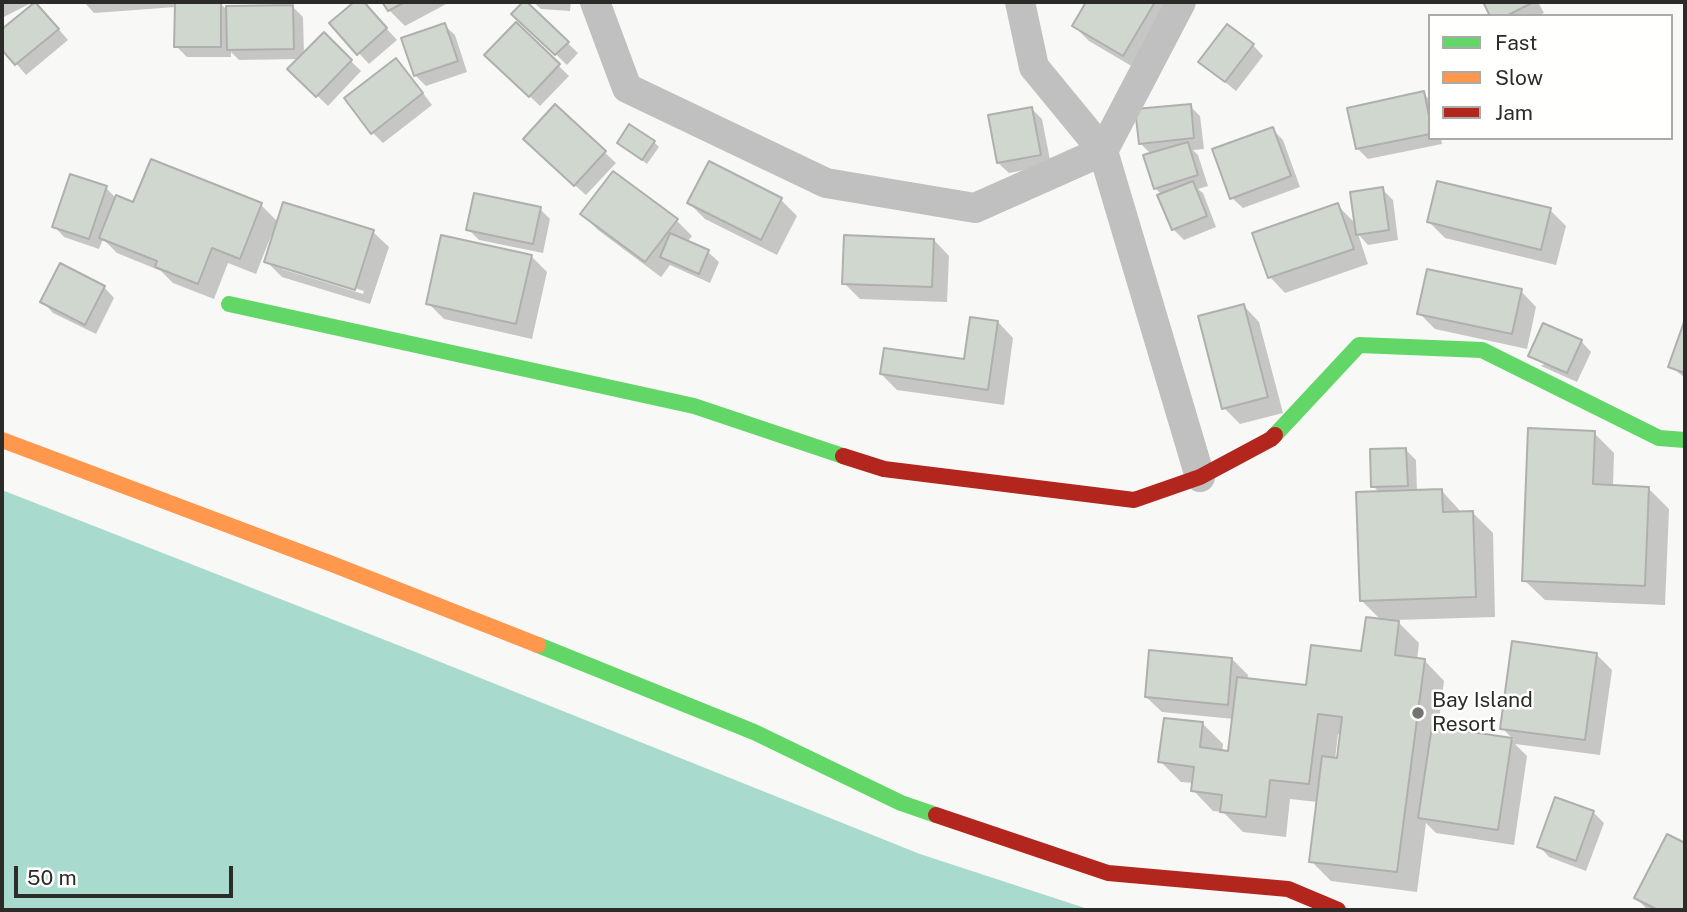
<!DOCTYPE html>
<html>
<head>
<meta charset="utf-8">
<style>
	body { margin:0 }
	#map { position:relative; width:1687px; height:912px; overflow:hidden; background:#f8f8f7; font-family:"Public Sans",sans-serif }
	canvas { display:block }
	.frame { position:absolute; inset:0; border:4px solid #2b2c2a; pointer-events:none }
	.legend { position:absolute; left:1428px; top:14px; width:245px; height:126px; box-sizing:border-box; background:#fffffe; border:2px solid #aaaba9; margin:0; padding:9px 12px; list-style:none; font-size:21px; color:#2b2c2a }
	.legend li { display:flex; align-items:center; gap:14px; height:35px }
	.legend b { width:35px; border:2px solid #aaaba9 }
	.scale { position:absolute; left:14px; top:866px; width:219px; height:32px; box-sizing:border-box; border:4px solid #2b2c2a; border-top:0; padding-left:9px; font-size:21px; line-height:24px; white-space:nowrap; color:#2b2c2a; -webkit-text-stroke:5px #fffffe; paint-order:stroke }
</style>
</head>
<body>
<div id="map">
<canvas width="1687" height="912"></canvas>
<div class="frame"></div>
<ul class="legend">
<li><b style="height:9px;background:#63d668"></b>Fast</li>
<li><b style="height:9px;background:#ff974d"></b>Slow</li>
<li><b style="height:9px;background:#b3261e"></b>Jam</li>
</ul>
<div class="scale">50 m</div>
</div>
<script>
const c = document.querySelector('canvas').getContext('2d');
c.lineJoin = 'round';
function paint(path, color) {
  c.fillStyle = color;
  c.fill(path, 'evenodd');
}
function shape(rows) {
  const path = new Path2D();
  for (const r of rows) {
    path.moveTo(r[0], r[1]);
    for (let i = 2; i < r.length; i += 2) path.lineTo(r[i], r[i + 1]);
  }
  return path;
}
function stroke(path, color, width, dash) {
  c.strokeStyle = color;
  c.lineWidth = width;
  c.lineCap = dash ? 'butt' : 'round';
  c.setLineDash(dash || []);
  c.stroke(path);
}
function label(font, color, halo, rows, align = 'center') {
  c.font = font + ' "Public Sans",sans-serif';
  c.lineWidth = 5;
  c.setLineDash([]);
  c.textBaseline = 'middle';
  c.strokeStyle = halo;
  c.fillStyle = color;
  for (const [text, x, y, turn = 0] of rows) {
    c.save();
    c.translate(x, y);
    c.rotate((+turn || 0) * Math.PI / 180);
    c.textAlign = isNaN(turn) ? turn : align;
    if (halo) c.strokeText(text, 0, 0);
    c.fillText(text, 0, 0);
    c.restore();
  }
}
paint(shape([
	[2,490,413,651,920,854,1091,910,2,910]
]), '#a8dacd');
paint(shape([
	[2,2,33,2,2,18],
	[84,2,220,3,228,11,293,7,303,17,304,55,324,35,361,71,328,106,290,69,300,59,239,60,231,52,231,57,187,57,176,46,176,7,94,13],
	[356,2,362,2,397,40,369,64,331,23],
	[384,2,450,2,405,26,389,10],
	[525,2,578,53,567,65,514,14],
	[533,2,571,2,570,11,541,9],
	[1088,2,1180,2,1140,71,1089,41,1074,26],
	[1485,2,1538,2,1544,13,1537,16,1492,16],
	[36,3,68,40,26,75,2,47,2,31],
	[516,24,569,76,540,106,487,55],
	[444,25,455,35,467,72,426,86,415,75],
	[1253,45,1263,56,1236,91,1200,62],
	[406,71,432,105,383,143,372,132],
	[1423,93,1430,100,1430,138,1441,138,1442,144,1368,159,1357,148],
	[555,106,616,163,586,195,535,150],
	[1190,106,1200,116,1204,149,1193,150,1198,155,1208,186,1198,189,1203,193,1216,227,1184,240,1173,229,1162,195,1155,188,1152,155,1140,143],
	[1032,109,1042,119,1051,165,1009,173,998,163],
	[1272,129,1283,140,1300,187,1243,208,1232,198],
	[654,142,659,147,647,164,619,143],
	[709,164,781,200,797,216,777,255,705,219,689,203],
	[106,188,117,199,134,205,261,205,278,222,373,232,389,247,370,304,282,277,266,261,273,237,271,236,256,274,228,263,214,299,173,283,161,271,117,253,103,239,99,249,64,237,54,226],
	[282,265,364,291,363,294,282,269],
	[1382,189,1393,200,1398,240,1368,245,1358,234,1368,264,1285,293,1270,277,1337,205,1356,224],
	[540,209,550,219,543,253,479,240,468,229],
	[1550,210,1566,226,1556,265,1445,238,1429,222],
	[582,214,676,220,692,236,687,242,708,252,719,262,710,283,670,265,661,277,598,230],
	[934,240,949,256,947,302,860,299,844,283],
	[531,256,547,272,532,339,444,319,428,303],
	[104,287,114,298,96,334,53,313,43,302],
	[1521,291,1536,307,1527,349,1435,329,1419,313],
	[1244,306,1259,322,1283,413,1240,424,1224,408],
	[998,322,1013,338,1004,405,897,390,881,374,966,361],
	[1685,324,1685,378,1670,366],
	[1581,341,1591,352,1577,382,1541,366],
	[1594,433,1614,453,1613,487,1648,488,1669,509,1665,605,1545,600,1524,580],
	[1406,450,1416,460,1417,491,1442,491,1462,513,1473,513,1493,533,1495,617,1396,620,1419,643,1417,660,1424,660,1444,681,1438,729,1514,740,1502,728,1596,654,1612,670,1600,755,1515,744,1527,756,1514,845,1436,833,1426,823,1417,892,1331,881,1311,861,1318,802,1290,799,1286,837,1243,832,1223,812,1213,811,1193,790,1194,783,1181,782,1160,761,1203,724,1223,744,1222,752,1229,753,1234,719,1162,712,1146,697,1232,659,1248,675,1247,680,1308,687,1363,653,1382,621,1361,600,1380,493,1373,486],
	[1338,734,1342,734,1339,760,1335,760],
	[1593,812,1604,823,1586,871,1549,857,1539,846],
	[1668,836,1685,845,1685,910,1648,910,1636,898]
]), '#0003');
const building = shape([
	[35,2,59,29,15,65,2,50,2,29,35,2],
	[175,2,221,2,221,47,174,47,175,2],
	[354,2,364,2,387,28,357,55,329,23,354,2],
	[382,2,405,2,388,11,382,2],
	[523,2,527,2,569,42,555,55,511,14,523,2],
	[1086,2,1155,2,1123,56,1072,26,1086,2],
	[1483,2,1534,2,1506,16,1490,16,1483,2],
	[293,5,294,49,227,50,226,6,293,5],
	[516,22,560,64,529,97,484,55,516,22],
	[445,23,458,61,414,76,401,38,445,23],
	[1227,24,1254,44,1225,82,1198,62,1227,24],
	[324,32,352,60,316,97,287,69,324,32],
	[396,58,423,93,371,134,344,98,396,58],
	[1424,91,1430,121,1430,134,1356,149,1347,108,1424,91],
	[555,104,606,151,574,186,523,139,555,104],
	[1191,104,1194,138,1139,144,1135,109,1191,104],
	[1032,107,1041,155,997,163,988,115,1032,107],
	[629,124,655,141,642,160,617,143,629,124],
	[1273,127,1291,176,1230,199,1212,149,1273,127],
	[1188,142,1198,175,1154,189,1143,155,1188,142],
	[151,159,262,203,240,259,212,248,198,284,155,267,157,261,99,238,116,195,133,202,151,159],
	[709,161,782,198,761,240,687,203,709,161],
	[613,171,678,219,645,262,580,214,613,171],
	[70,174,107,186,89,239,52,227,70,174],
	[1193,181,1207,216,1172,230,1157,195,1193,181],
	[1437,181,1551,208,1541,250,1427,222,1437,181],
	[1383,187,1389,230,1356,235,1350,192,1383,187],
	[474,193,541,207,533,244,466,230,474,193],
	[283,202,374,230,355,290,264,262,283,202],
	[1338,203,1354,249,1268,278,1252,233,1338,203],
	[670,233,709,250,699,274,660,257,670,233],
	[441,235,532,255,516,324,426,304,441,235],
	[844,235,934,239,932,287,842,284,844,235],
	[60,263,105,286,85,325,40,302,60,263],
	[1427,269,1522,289,1512,334,1417,314,1427,269],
	[1244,304,1268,397,1222,409,1198,316,1244,304],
	[970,317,998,321,988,390,880,374,884,348,964,359,970,317],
	[1685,319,1685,373,1668,367,1685,319],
	[1543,323,1582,340,1567,373,1528,356,1543,323],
	[1528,428,1595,431,1593,484,1649,487,1645,586,1522,581,1528,428],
	[1406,448,1408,486,1371,487,1370,449,1406,448],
	[1442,489,1443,512,1473,511,1476,597,1360,601,1356,492,1442,489],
	[1366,617,1399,621,1395,655,1425,659,1397,872,1309,862,1322,756,1337,758,1342,717,1318,714,1309,784,1270,780,1266,817,1220,812,1222,795,1191,791,1194,767,1158,762,1164,718,1203,722,1200,747,1228,751,1237,677,1306,685,1311,645,1361,651,1366,617],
	[1512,641,1597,653,1585,740,1500,729,1512,641],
	[1149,650,1232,658,1228,705,1145,697,1149,650],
	[1432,726,1512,738,1498,830,1418,818,1432,726],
	[1555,797,1594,811,1576,861,1537,847,1555,797],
	[1667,834,1685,843,1685,910,1658,910,1634,898,1667,834]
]);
paint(building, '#cfd7ce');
stroke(building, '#afafae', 2);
stroke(shape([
	[595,2,627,88,826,183,975,208,1103,151,1181,2],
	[1020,2,1034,67,1103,151,1200,477]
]), '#c0c0c0', 30);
stroke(shape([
	[229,304,694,406,843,456],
	[1275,435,1359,345,1482,350,1659,438,1685,440],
	[538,645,754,732,901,803,936,815]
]), '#63d668', 16);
stroke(shape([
	[2,440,332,564,538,645]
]), '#ff974d', 16);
stroke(shape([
	[843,456,884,469,1134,500,1200,477,1271,439,1275,435],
	[936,815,1108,873,1288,889,1338,910]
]), '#b3261e', 16);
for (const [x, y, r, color] of [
	[1418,713,7,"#737372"]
]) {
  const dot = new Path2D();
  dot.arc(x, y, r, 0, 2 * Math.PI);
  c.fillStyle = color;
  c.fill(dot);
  stroke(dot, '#fffffe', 2.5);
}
label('21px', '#2b2c2a', '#fffffe', [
	["Bay Island",1432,701],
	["Resort",1432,725]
], 'left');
</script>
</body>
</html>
